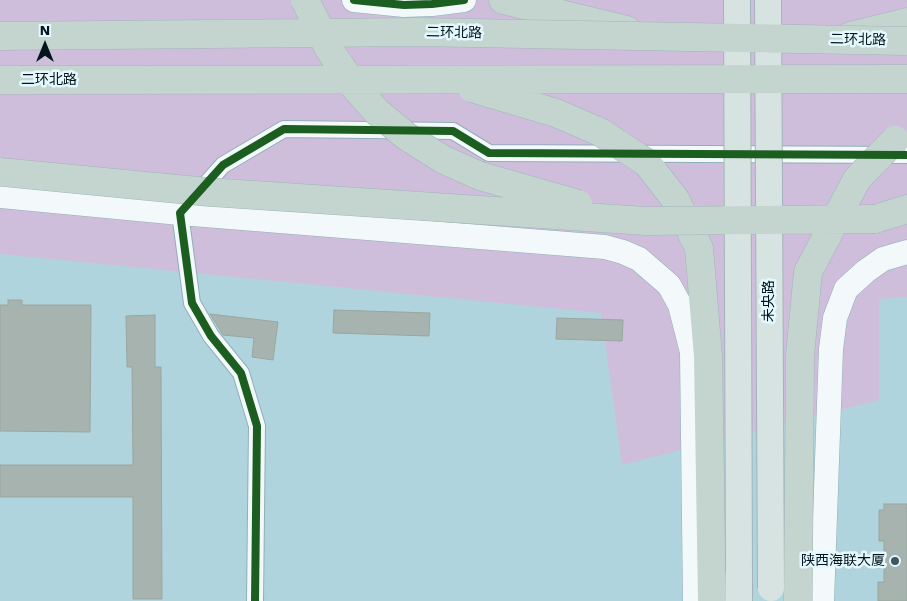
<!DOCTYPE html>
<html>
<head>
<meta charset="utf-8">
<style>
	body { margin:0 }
	#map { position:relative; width:907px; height:601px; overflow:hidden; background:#b0d4de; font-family:"Work Sans",sans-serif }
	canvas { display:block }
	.north { position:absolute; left:20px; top:20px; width:50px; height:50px; -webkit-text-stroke:4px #e5f8fd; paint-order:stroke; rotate:0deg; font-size:14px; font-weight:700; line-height:20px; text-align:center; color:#00161c }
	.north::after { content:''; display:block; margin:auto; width:18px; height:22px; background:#00161c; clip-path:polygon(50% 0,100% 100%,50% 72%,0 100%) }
</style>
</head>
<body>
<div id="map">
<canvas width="907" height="601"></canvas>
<div class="north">N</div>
</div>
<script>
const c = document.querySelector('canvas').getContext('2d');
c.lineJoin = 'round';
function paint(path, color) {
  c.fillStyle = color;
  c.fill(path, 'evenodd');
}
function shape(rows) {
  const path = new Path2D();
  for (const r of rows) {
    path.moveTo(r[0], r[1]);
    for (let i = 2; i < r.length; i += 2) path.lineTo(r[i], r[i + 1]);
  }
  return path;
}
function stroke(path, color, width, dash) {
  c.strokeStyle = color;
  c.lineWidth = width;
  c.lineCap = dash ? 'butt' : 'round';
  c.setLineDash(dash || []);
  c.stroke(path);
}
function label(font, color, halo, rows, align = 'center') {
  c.font = font + ' "Work Sans","Noto Sans SC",sans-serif';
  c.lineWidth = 5;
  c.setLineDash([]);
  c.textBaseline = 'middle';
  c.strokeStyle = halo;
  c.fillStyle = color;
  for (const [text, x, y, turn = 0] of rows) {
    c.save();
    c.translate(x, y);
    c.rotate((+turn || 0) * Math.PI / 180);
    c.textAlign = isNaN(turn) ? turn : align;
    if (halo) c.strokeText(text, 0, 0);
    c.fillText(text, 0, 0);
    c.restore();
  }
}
paint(shape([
	[0,0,907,0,907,297,879,299,879,400,622,465,601,313,0,254]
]), '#cfbedb');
const building = shape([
	[8,300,22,300,22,305,91,305,90,432,0,431,0,305,8,305,8,300],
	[334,310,430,313,429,336,333,333,334,310],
	[210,314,278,322,273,360,252,357,254,338,223,335,210,314],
	[155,315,155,367,161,367,162,599,133,599,133,497,0,497,0,465,133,465,132,367,127,367,126,316,155,315],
	[557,318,623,320,622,341,556,339,557,318],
	[884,504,907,504,907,601,878,601,878,582,884,582,884,541,879,541,879,510,884,510,884,504]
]);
paint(building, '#a6b3ae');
stroke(building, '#98a6a0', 1);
const street = shape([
	[255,601,257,426,241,373,211,336,192,303,180,213,223,165,284,129,453,131,489,153,907,155]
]);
const secondary = shape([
	[354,0,404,5,432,4,464,0],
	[0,196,180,213,605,247,623,252,639,259,669,285,680,305,692,352,695,601],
	[822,601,831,349,835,318,846,289,866,271,883,259,907,252]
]);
const primary = shape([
	[739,601,739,572]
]);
const highway = shape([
	[503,0,627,30],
	[850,36,907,22],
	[647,163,675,199,699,248,708,356,712,601],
	[875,219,907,209]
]);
stroke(street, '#91aeb5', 18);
stroke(secondary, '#91aeb5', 25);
stroke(primary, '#a2b4b9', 28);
stroke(highway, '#a2b4b9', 29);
stroke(street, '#f3f9fa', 16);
stroke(secondary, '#f3f9fa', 24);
stroke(primary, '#d7e3e1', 26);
stroke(highway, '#c4d5d0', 28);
const primaryBridge = shape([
	[737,0,739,572],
	[768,0,771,588]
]);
const highwayBridge = shape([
	[305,0,329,49,354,86,376,111,406,136,444,160,480,176,578,204],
	[0,36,417,32,907,41],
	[0,80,907,79],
	[472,88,556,113,600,132,647,163],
	[0,172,208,192,646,221,875,219],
	[798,601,800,355,808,272,857,179,895,140]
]);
stroke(primaryBridge, '#a2b4b9', 28, []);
stroke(highwayBridge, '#a2b4b9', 29, []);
stroke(primaryBridge, '#d7e3e1', 26);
stroke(highwayBridge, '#c4d5d0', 28);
stroke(shape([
	[354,0,404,5,432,4,464,0],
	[255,601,257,426,241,373,211,336,192,303,180,213,223,165,284,129,453,131,489,153,907,155]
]), '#1b5e20', 8);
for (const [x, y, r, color] of [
	[895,561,5,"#3e5860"]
]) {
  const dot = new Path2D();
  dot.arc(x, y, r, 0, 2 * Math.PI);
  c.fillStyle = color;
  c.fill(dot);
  stroke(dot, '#e5f8fd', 2);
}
label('14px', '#00161c', '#e5f8fd', [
	["二环北路",454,33,1],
	["二环北路",858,40,1],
	["二环北路",49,80],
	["未央路",769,301,-90]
]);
label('14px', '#00161c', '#e5f8fd', [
	["陕西海联大厦",885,561]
], 'right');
</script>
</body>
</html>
